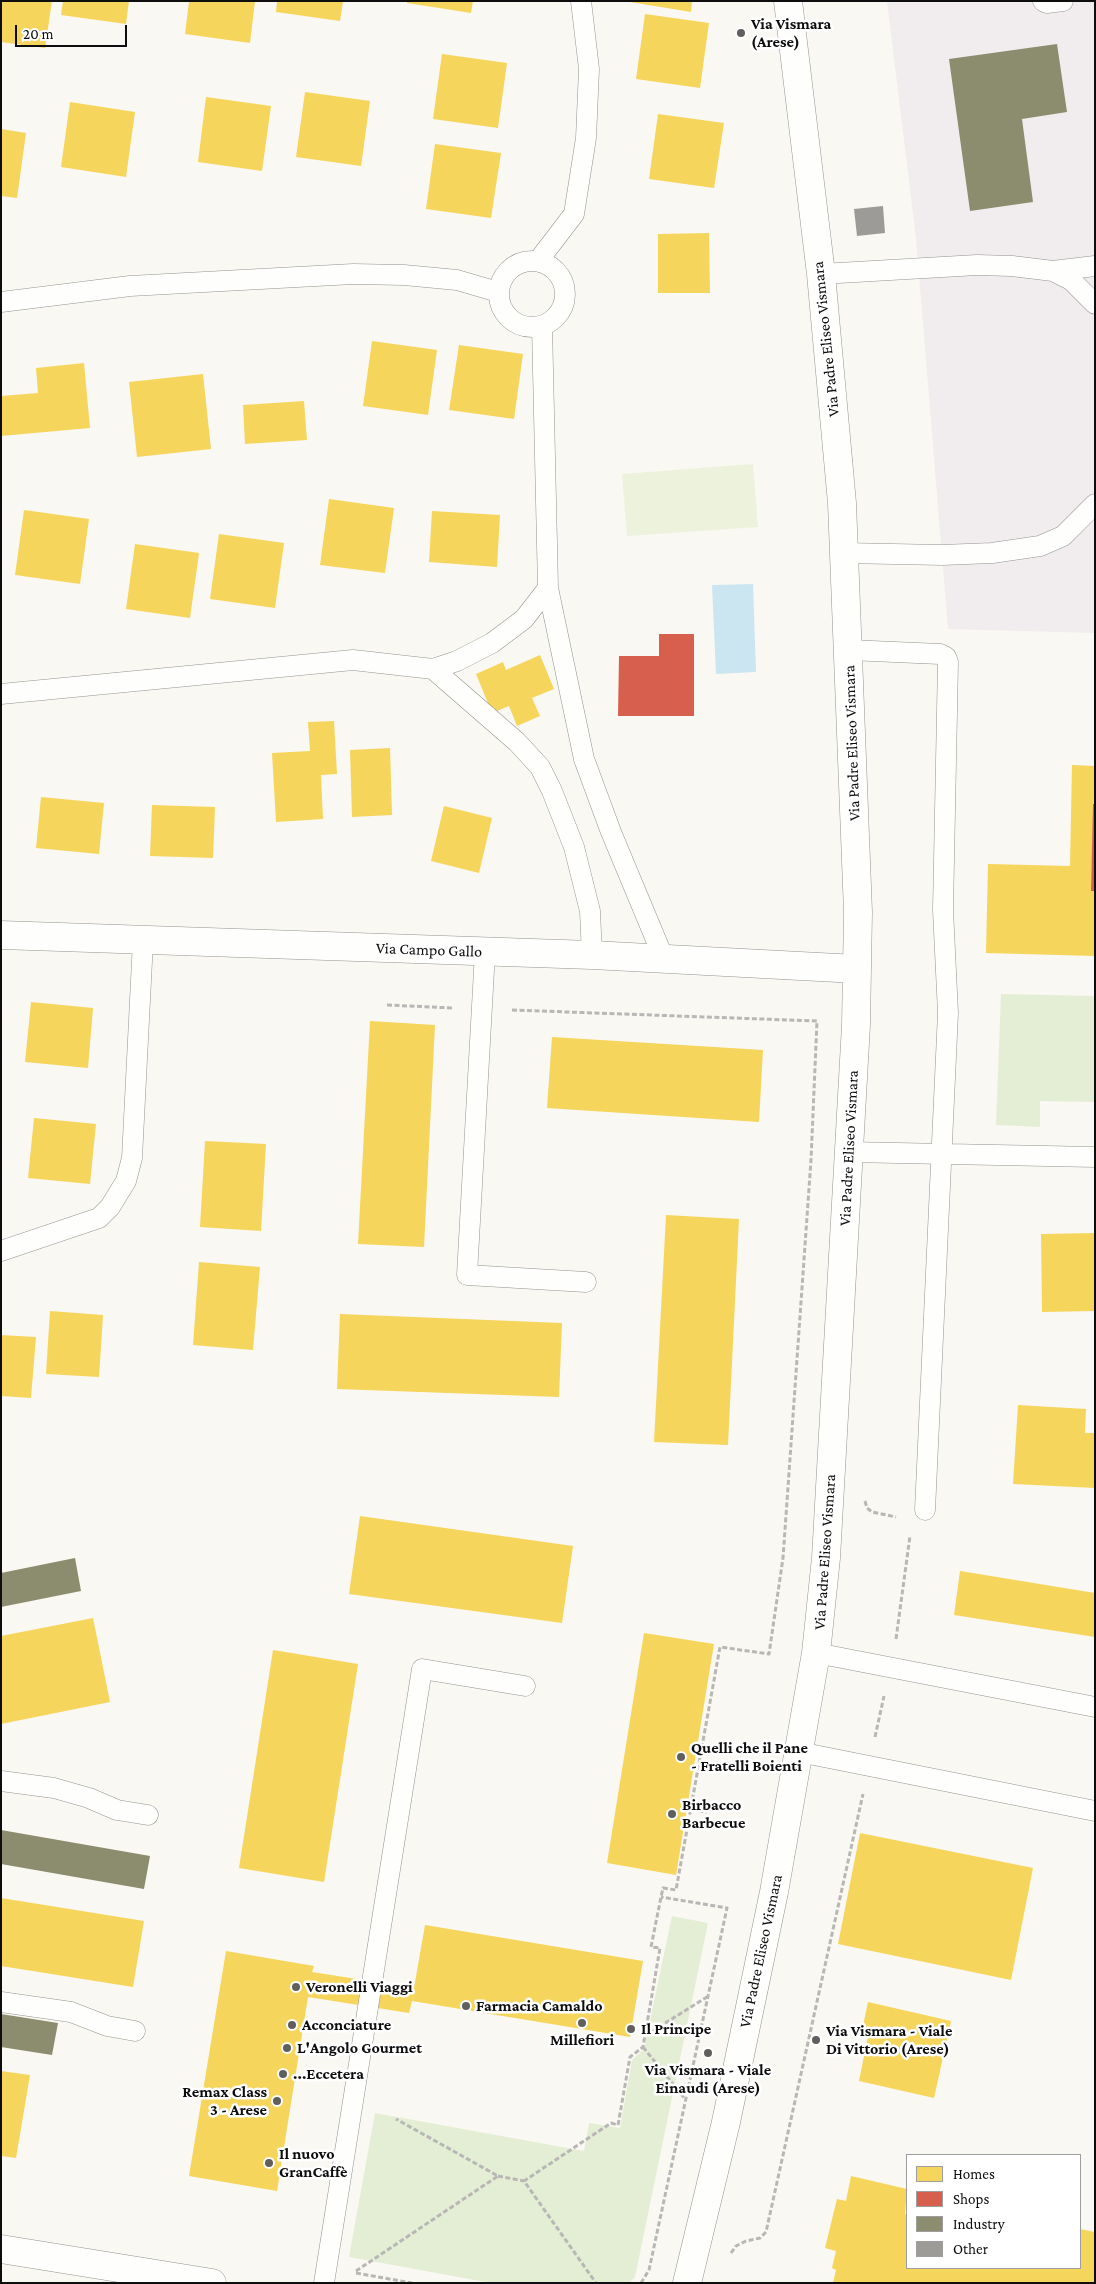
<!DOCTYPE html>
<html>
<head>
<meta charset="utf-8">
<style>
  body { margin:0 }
  #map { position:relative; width:1096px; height:2284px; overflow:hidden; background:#faf8f2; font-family:"Crimson Pro",serif }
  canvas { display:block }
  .frame { position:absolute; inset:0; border:2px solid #0d0d0d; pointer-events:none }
  .legend { position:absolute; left:906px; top:2154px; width:175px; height:115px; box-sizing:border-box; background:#fff; border:1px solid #9e9e9e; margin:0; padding:6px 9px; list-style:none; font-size:15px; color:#0d0d0d }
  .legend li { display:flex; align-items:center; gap:10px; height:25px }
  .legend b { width:25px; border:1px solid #9e9e9e }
  .scale { position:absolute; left:15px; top:25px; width:112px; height:22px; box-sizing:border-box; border:2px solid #0d0d0d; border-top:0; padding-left:6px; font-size:15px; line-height:18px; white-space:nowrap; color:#0d0d0d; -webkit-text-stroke:4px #fff; paint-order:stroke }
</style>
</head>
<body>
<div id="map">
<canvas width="1096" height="2284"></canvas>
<div class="frame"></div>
<ul class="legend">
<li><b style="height:14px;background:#f6d55c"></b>Homes</li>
<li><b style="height:14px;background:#d6604d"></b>Shops</li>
<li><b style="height:14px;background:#8c8c6e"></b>Industry</li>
<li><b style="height:14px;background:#9d9b97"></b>Other</li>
</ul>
<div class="scale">20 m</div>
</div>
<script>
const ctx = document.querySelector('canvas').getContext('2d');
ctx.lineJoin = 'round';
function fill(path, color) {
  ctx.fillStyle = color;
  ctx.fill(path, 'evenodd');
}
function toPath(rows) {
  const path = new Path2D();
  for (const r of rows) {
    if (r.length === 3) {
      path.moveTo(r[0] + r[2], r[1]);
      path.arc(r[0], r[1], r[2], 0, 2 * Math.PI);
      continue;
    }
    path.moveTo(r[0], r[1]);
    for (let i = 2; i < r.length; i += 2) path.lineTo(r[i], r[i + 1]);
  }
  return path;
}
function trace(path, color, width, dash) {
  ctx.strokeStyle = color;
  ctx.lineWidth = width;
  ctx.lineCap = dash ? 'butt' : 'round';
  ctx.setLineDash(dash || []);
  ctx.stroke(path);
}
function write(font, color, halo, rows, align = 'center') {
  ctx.font = font + ' "Crimson Pro",serif';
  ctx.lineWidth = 5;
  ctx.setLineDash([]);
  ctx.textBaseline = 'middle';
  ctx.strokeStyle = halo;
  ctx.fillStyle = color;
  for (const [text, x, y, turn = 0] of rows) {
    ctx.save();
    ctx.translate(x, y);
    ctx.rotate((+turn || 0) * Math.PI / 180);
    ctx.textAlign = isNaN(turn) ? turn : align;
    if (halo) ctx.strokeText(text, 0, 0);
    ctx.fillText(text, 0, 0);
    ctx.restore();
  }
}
fill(toPath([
  [887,1,1095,1,1095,633,948,629,916,238]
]), '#f1ecee');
fill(toPath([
  [1001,994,1095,996,1095,1102,1040,1101,1040,1127,996,1125],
  [672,1916,708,1923,635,2277,629,2283,491,2283,349,2257,375,2113,584,2151,589,2123,620,2128,632,2060,644,2049]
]), '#e4eed4');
fill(toPath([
  [753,464,758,527,627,536,622,474]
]), '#edf2dd');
fill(toPath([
  [753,584,756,672,716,674,712,585]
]), '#cbe6f1');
fill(toPath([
  [1,1,52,1,45,48,1,42],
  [63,1,129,1,126,24,61,15],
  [189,1,255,1,250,43,185,34],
  [277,1,343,1,340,21,276,12],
  [407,1,473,1,471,13,407,3],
  [624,1,692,1,691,12],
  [645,14,709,23,700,88,636,79],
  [442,54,507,63,498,128,433,119],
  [305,92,370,101,361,166,296,157],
  [206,97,271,106,262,171,198,162],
  [70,102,135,112,126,177,61,167],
  [658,114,724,123,714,188,649,179],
  [1,129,26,133,17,198,1,196],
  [435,144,501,153,491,218,426,209],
  [709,233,710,293,658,293,658,234],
  [372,341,437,350,428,415,363,406],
  [459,345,523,354,514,419,449,410],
  [84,363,90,428,1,436,1,396,38,393,36,368],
  [203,374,211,449,137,457,129,382],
  [304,401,307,440,245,444,243,405],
  [329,499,394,508,385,573,320,565],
  [24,510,89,519,80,584,15,575],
  [432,511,500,515,497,567,429,562],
  [219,534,284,543,275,608,210,599],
  [135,544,199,553,190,618,126,609],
  [540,655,554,689,532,698,540,716,517,726,509,706,492,713,476,674,503,662,506,670],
  [334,721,337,774,321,775,323,819,276,822,272,753,310,751,308,722],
  [390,748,392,815,352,817,350,750],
  [1072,765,1095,766,1091,891,1095,891,1095,956,986,953,988,864,1070,866],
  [41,797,104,803,99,854,36,848],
  [152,805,215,807,213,858,150,856],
  [444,806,492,818,479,873,431,861],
  [31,1002,93,1008,88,1068,25,1062],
  [370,1021,435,1025,424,1247,358,1244],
  [552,1037,763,1050,759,1122,547,1108],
  [34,1118,96,1124,90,1184,28,1178],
  [205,1141,266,1144,261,1231,200,1227],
  [666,1215,739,1219,728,1445,654,1442],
  [1095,1233,1095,1311,1042,1312,1041,1234],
  [199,1262,260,1267,253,1350,193,1345],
  [50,1311,103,1315,99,1377,46,1374],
  [340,1314,562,1323,559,1397,337,1389],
  [1,1335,36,1337,31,1398,1,1396],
  [1018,1405,1086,1409,1085,1433,1095,1433,1095,1488,1013,1484],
  [360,1516,573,1546,562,1623,349,1594],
  [960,1571,1095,1593,1095,1637,954,1615],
  [93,1618,110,1702,1,1724,1,1636],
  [644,1633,714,1644,676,1875,607,1863],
  [273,1650,358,1664,324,1882,239,1868],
  [860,1833,1033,1868,1011,1980,838,1944],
  [1,1898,144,1921,133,1987,1,1966],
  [425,1925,643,1961,630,2037,412,2001,409,2013,308,1997,277,2191,189,2176,226,1951,314,1966,312,1972,414,1988],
  [868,2002,951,2021,934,2098,859,2081,868,2036,861,2035],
  [1,2071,30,2075,16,2158,1,2156],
  [851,2176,907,2189,905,2214,907,2215,907,2268,1080,2268,1080,2229,1095,2232,1095,2283,833,2283,836,2270,832,2268,836,2251,825,2248,837,2199,846,2201]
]), '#f6d55c');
fill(toPath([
  [659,634,694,634,694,716,618,716,619,656,659,656],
  [1093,804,1095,804,1095,891,1091,891]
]), '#d6604d');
fill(toPath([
  [1057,44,1067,112,1022,119,1033,202,970,211,949,59],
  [75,1558,81,1591,1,1607,1,1573],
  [1,1830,150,1856,144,1889,1,1864],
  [1,2014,58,2023,52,2055,1,2047]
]), '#8c8c6e');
fill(toPath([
  [883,206,885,233,857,236,854,209]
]), '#9d9b97');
const lane = toPath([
  [1043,1,1047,3,1063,1],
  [532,294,33],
  [538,261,574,214,586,138,589,69,581,1],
  [1053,271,1095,266],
  [821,274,977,265,1012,266,1053,271,1071,280,1095,304],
  [1,302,130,286,353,274,404,275,457,280,498,292],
  [844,553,942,555,992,553,1040,546,1063,536,1095,504],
  [548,588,584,759,611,832,664,959],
  [849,650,940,654,946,657,948,662,943,910,948,1013,925,1510],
  [433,669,517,742,540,767,552,791,574,847,590,911,592,955],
  [1,694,353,660,433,669,457,661,492,643,524,619,548,588,542,326],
  [485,952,467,1275,586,1282],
  [848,1152,1095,1157],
  [1,1251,99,1218,110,1207,126,1181,132,1158,143,941],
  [816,1653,1095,1707],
  [799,1752,1095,1811],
  [1,1781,54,1788,89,1798,117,1810,148,1815],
  [1,2002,71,2012,107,2026,135,2031],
  [324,2283,422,1669,525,1686]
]);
const street = toPath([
  [1,935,592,955,857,969],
  [1,2249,212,2283],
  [687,2283,726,2122,774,1892,816,1653,826,1558,856,1025,858,912,842,503,821,274,788,1]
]);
trace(lane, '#949390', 21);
trace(street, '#949390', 29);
trace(toPath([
  [387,1005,453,1008],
  [512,1010,817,1021,811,1160,783,1558,769,1654,720,1647,676,1890,663,1888,661,1897,651,1947,660,1948,643,2047,630,2057,618,2125,611,2123,524,2181,596,2283],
  [865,1501,867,1508,872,1512,896,1517],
  [896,1639,910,1536],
  [875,1737,884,1696],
  [691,1810,707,1812],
  [646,2035,707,1997],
  [643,2047,685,2099],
  [498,2176,524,2181],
  [731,2253,736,2246,746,2241,760,2238,766,2232,863,1794],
  [356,2271,498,2176,396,2119],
  [356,2273,412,2283],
  [641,2283,649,2270,727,1908,661,1897]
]), '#b8b7b6', 3, [5, 2.5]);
trace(lane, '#fefefd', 20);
trace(street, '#fefefd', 28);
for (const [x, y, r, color] of [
  [741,33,5,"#605f5d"],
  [681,1757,5,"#605f5d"],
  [672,1814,5,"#605f5d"],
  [296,1987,5,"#605f5d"],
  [466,2006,5,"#605f5d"],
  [582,2023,5,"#605f5d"],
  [292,2025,5,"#605f5d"],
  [631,2029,5,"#605f5d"],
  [816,2040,5,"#605f5d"],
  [287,2048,5,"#605f5d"],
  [708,2053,5,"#605f5d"],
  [283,2074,5,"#605f5d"],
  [277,2101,5,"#605f5d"],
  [269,2163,5,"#605f5d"]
]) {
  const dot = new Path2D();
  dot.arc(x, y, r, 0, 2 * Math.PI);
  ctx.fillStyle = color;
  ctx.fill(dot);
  trace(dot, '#fff', 2);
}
write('bold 16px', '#0d0d0d', '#fff', [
  ["Via Vismara",751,24],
  ["(Arese)",751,42],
  ["Quelli che il Pane",691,1748],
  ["- Fratelli Boienti",691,1766],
  ["Birbacco",682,1805],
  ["Barbecue",682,1823],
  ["Veronelli Viaggi",306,1987],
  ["Farmacia Camaldo",476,2006],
  ["Acconciature",302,2025],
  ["Il Principe",641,2029],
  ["Via Vismara - Viale",826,2031],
  ["Di Vittorio (Arese)",826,2049],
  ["Millefiori",582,2040,"center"],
  ["L'Angolo Gourmet",297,2048],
  ["Via Vismara - Viale",708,2070,"center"],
  ["Einaudi (Arese)",708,2088,"center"],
  ["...Eccetera",293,2074],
  ["Remax Class",267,2092,"right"],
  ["3 - Arese",267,2110,"right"],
  ["Il nuovo",279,2154],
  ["GranCaffè",279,2172]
], 'left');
write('16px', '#0d0d0d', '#fff', [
  ["Via Padre Eliseo Vismara",826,339,-96],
  ["Via Padre Eliseo Vismara",852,743,-92],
  ["Via Campo Gallo",429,950,2],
  ["Via Padre Eliseo Vismara",849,1148,-87],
  ["Via Padre Eliseo Vismara",825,1552,-86],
  ["Via Padre Eliseo Vismara",761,1951,-78]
]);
</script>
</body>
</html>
